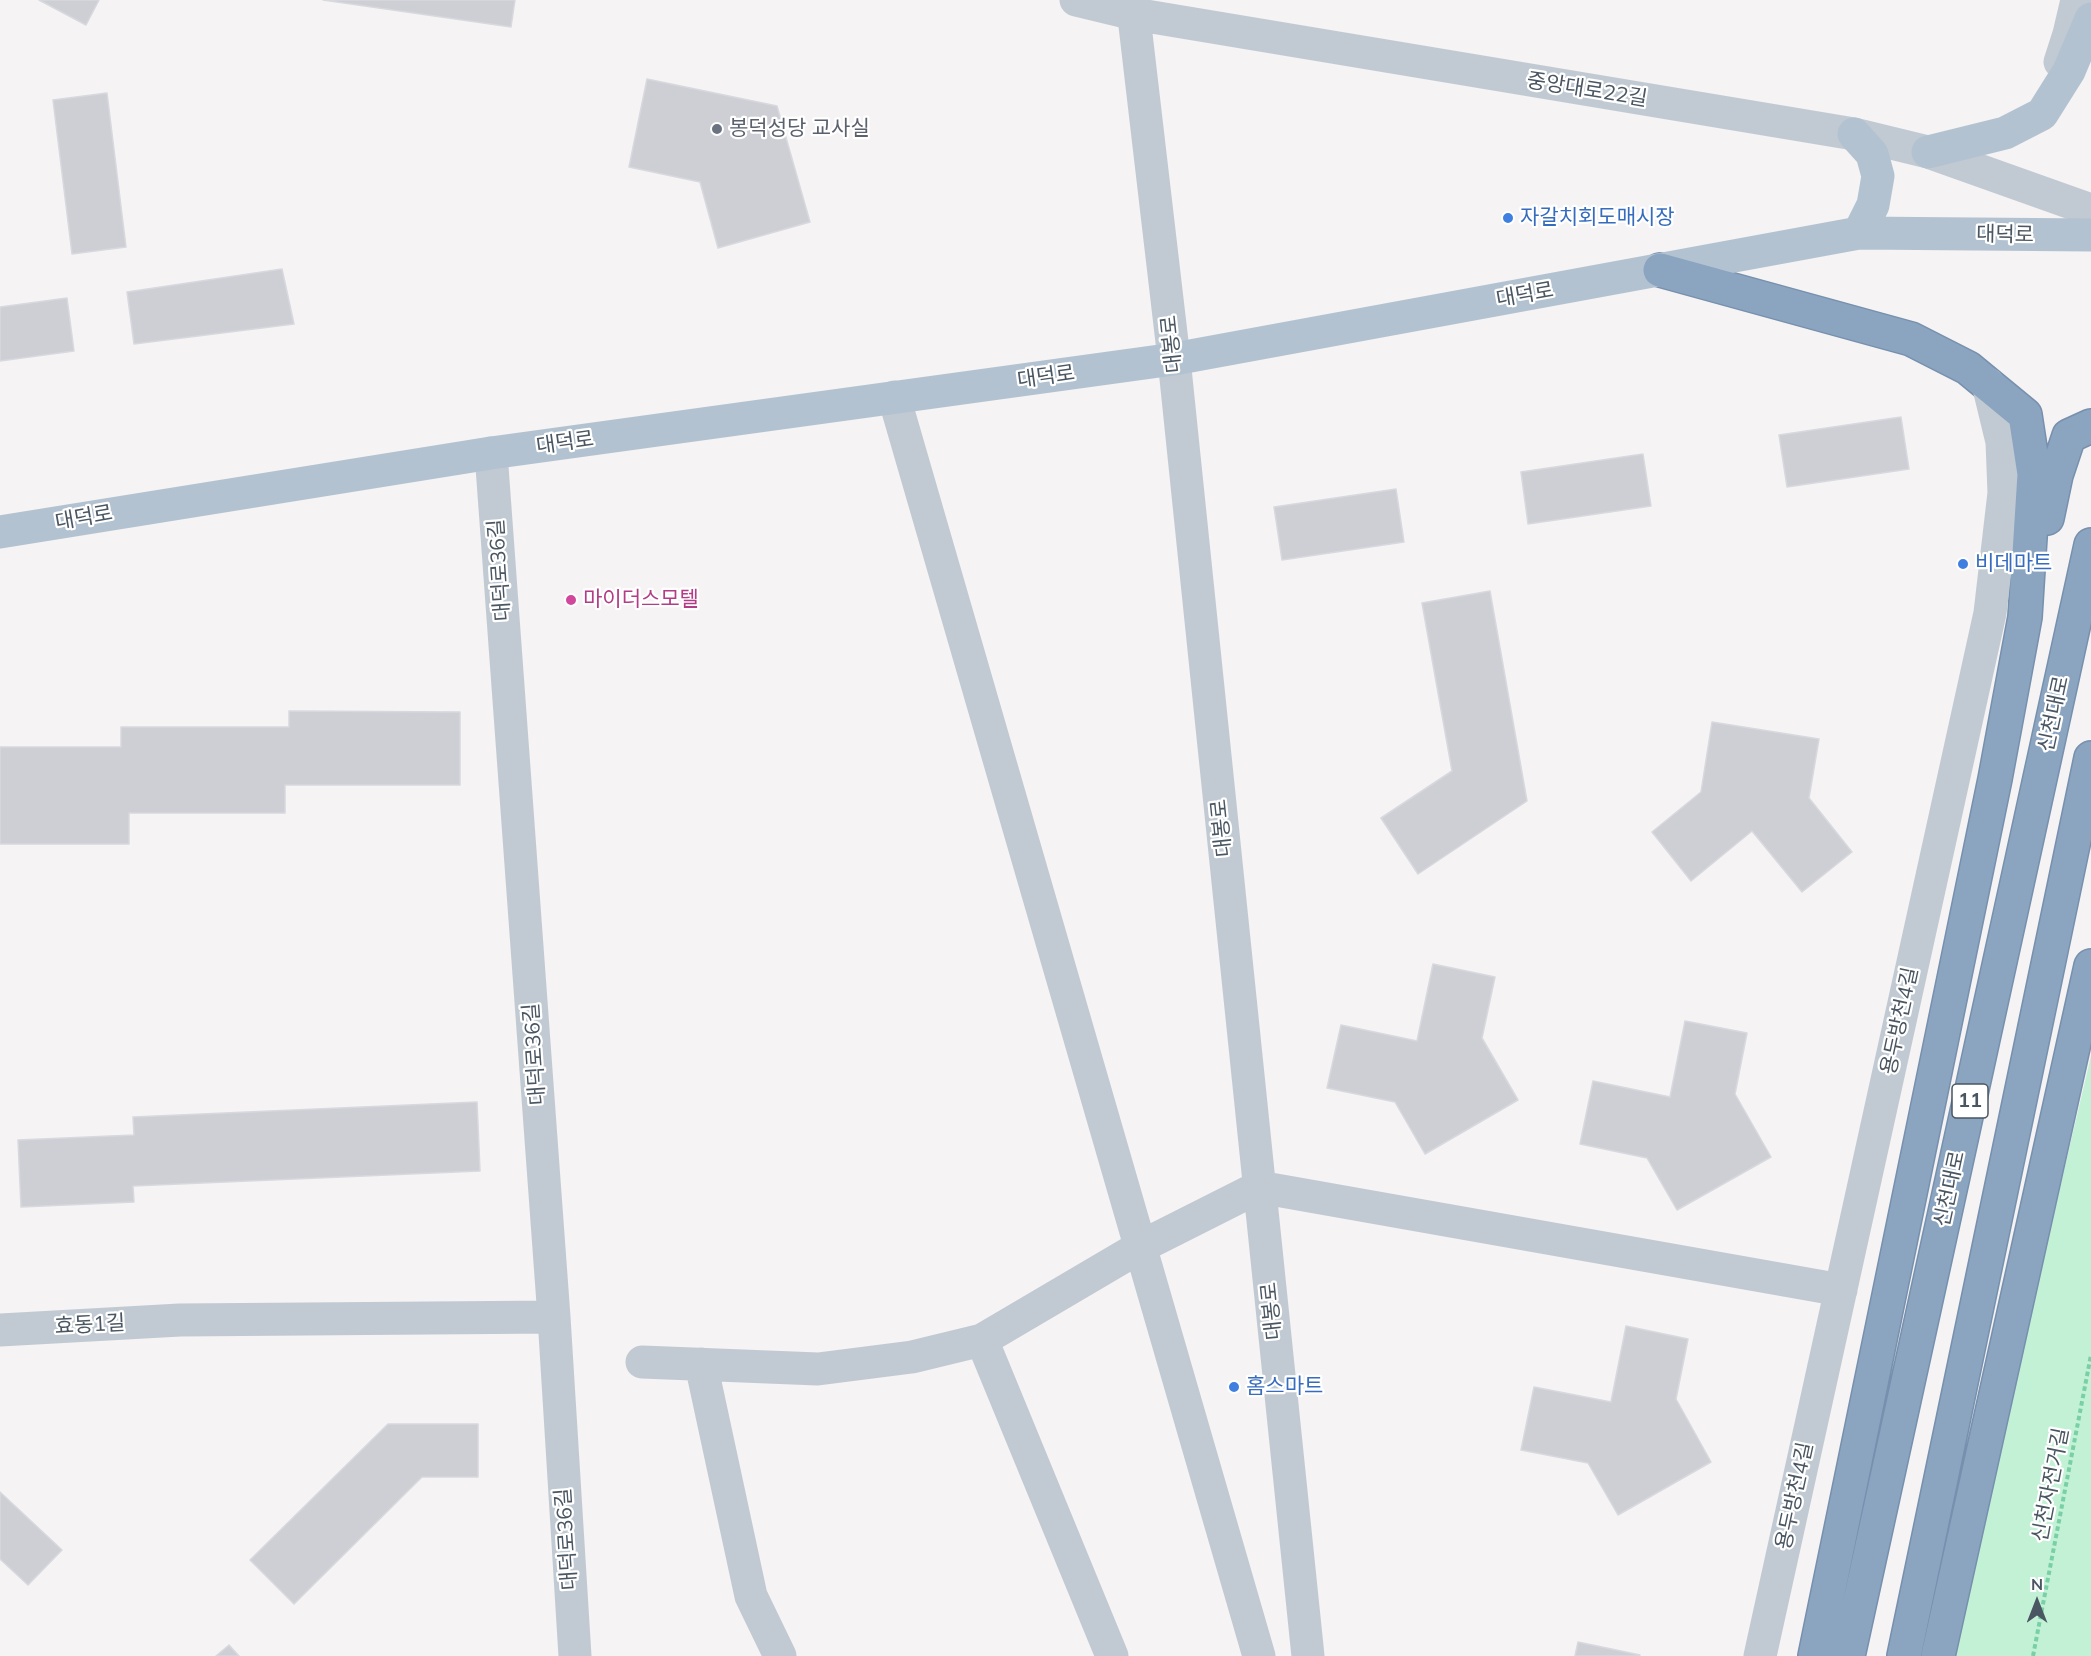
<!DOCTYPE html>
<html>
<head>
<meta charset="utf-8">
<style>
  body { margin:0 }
  #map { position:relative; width:2091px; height:1656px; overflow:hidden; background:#f5f3f3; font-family:Mulish,sans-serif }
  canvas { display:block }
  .north { position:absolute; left:2007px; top:1572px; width:60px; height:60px; -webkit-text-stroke:4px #fff; paint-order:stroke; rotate:0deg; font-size:16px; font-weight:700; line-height:24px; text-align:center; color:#4a5661 }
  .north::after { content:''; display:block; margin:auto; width:21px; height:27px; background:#4a5661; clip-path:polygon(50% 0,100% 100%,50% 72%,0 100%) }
</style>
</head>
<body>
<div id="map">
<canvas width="2091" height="1656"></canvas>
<div class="north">N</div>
</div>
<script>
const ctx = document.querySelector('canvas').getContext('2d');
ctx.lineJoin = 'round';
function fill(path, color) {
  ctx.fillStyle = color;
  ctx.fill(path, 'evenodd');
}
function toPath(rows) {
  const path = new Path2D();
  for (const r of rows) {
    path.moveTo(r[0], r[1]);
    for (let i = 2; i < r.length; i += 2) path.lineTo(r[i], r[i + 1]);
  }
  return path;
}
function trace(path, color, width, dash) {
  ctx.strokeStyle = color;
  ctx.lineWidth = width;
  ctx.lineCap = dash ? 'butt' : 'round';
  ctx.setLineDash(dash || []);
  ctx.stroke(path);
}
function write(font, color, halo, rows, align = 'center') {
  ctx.font = font + ' Mulish,"Noto Sans KR",sans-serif';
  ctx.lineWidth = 4.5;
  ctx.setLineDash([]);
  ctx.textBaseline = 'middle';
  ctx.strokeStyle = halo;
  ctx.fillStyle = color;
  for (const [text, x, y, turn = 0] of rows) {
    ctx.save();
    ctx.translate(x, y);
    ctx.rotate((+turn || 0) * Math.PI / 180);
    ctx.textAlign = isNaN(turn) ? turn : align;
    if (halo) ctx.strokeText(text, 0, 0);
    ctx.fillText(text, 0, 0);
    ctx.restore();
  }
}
fill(toPath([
  [2091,1056,2091,1656,1954,1656,2017,1370]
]), '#c3f1d5');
const building = toPath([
  [39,0,99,0,86,25,39,0],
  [323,0,515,0,511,27,323,0],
  [647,79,777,106,810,222,718,248,700,182,629,167,647,79],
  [107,93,126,247,72,254,53,100,107,93],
  [282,269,294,324,134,344,127,292,282,269],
  [67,298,74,351,0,361,0,307,67,298],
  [1901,417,1909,469,1787,487,1779,435,1901,417],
  [1643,454,1651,506,1528,524,1521,472,1643,454],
  [1396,489,1404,542,1282,560,1274,507,1396,489],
  [1490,591,1527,801,1418,874,1381,818,1452,771,1422,603,1490,591],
  [289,711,460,712,460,785,285,785,285,813,129,813,129,844,0,844,0,747,121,747,121,727,289,727,289,711],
  [1712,722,1819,739,1809,798,1852,852,1802,892,1752,831,1691,881,1652,832,1701,792,1712,722],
  [1433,964,1495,977,1482,1038,1518,1100,1425,1154,1395,1102,1327,1088,1341,1025,1417,1041,1433,964],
  [1685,1021,1747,1033,1735,1094,1771,1157,1677,1210,1647,1158,1580,1144,1593,1081,1670,1097,1685,1021],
  [477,1102,480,1171,133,1186,134,1202,21,1207,18,1140,134,1135,133,1117,477,1102],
  [1626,1326,1688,1339,1676,1399,1711,1462,1618,1515,1588,1463,1521,1450,1534,1387,1611,1402,1626,1326],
  [388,1424,478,1424,478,1477,422,1477,294,1604,250,1560,388,1424],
  [0,1492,62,1550,28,1585,0,1559,0,1492],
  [1578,1642,1640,1655,1639,1656,1575,1656,1578,1642],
  [229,1645,239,1656,216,1656,229,1645]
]);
fill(building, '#cdcfd5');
trace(building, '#d7d9de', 1.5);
const highway = toPath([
  [1660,270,1911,339,1968,368,2025,415,2034,474,2025,617,1995,779,1815,1656],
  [2047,518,2056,475,2069,436,2091,426],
  [1848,1656,2091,545],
  [1904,1656,2091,758],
  [1938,1656,2091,966]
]);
trace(highway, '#7690ad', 36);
trace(toPath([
  [2033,1656,2091,1355]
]), '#7ad0a6', 4, [4.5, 3]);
trace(toPath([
  [1076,0,1134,14,1854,134,1928,152,2091,210],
  [1132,0,1174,359,1308,1656],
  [2060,62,2069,34,2077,0],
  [894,397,1259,1656],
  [491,453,554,1317,575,1656],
  [0,1330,180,1320,554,1317],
  [982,1340,1112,1656],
  [642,1362,818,1369,912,1357,982,1340,1140,1247,1259,1187,1841,1290],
  [701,1364,751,1596,780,1656],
  [1760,1656,1990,613,2004,493,2002,442,1988,384]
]), '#c1cad2', 33);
trace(toPath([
  [1854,134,1872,154,1878,176,1873,205,1859,233],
  [1928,152,2005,133,2042,114,2069,71,2091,19],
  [0,532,491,453,1174,359,1859,233,2091,235]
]), '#b3c2d1', 33);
trace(highway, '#8ba5c1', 33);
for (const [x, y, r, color] of [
  [717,129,6,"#6b7280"],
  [1508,218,6,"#3f7fe0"],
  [1963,564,6,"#3f7fe0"],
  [571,600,6,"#d1479c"],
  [1234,1387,6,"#3f7fe0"]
]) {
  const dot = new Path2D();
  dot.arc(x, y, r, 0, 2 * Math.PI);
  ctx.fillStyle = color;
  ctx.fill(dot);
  trace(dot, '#fff', 2);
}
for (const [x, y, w] of [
  [1970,1101,36]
]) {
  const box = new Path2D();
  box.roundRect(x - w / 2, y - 17, w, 34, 4.5);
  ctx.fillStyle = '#fff';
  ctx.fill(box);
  trace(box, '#4a5661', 1.5);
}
write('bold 20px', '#4a5661', null, [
  ["11",1970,1101]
]);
write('21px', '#4a5661', '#fff', [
  ["중앙대로22길",1587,90,9],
  ["대덕로",2005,235,1],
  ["대덕로",1525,295,-10],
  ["대봉로",1172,344,-96],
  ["대덕로",1046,377,-8],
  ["대덕로",565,443,-8],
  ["대덕로",84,518,-10],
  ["대덕로36길",500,570,-94],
  ["신천대로",2054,714,-78],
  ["대봉로",1222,828,-96],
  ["용두방천4길",1900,1021,-78],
  ["대덕로36길",535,1054,-94],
  ["신천대로",1950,1189,-78],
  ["대봉로",1272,1311,-96],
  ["효동1길",90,1325,-3],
  ["신천자전거길",2051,1485,-79],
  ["용두방천4길",1795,1496,-78],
  ["대덕로36길",567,1539,-94]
]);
write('21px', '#5b616d', '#fff', [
  ["봉덕성당 교사실",729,129]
], 'left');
write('21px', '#366cbe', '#fff', [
  ["자갈치회도매시장",1520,218],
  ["비데마트",1975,564],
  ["홈스마트",1246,1387]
], 'left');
write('21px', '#b23c85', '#fff', [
  ["마이더스모텔",583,600]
], 'left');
</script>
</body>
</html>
